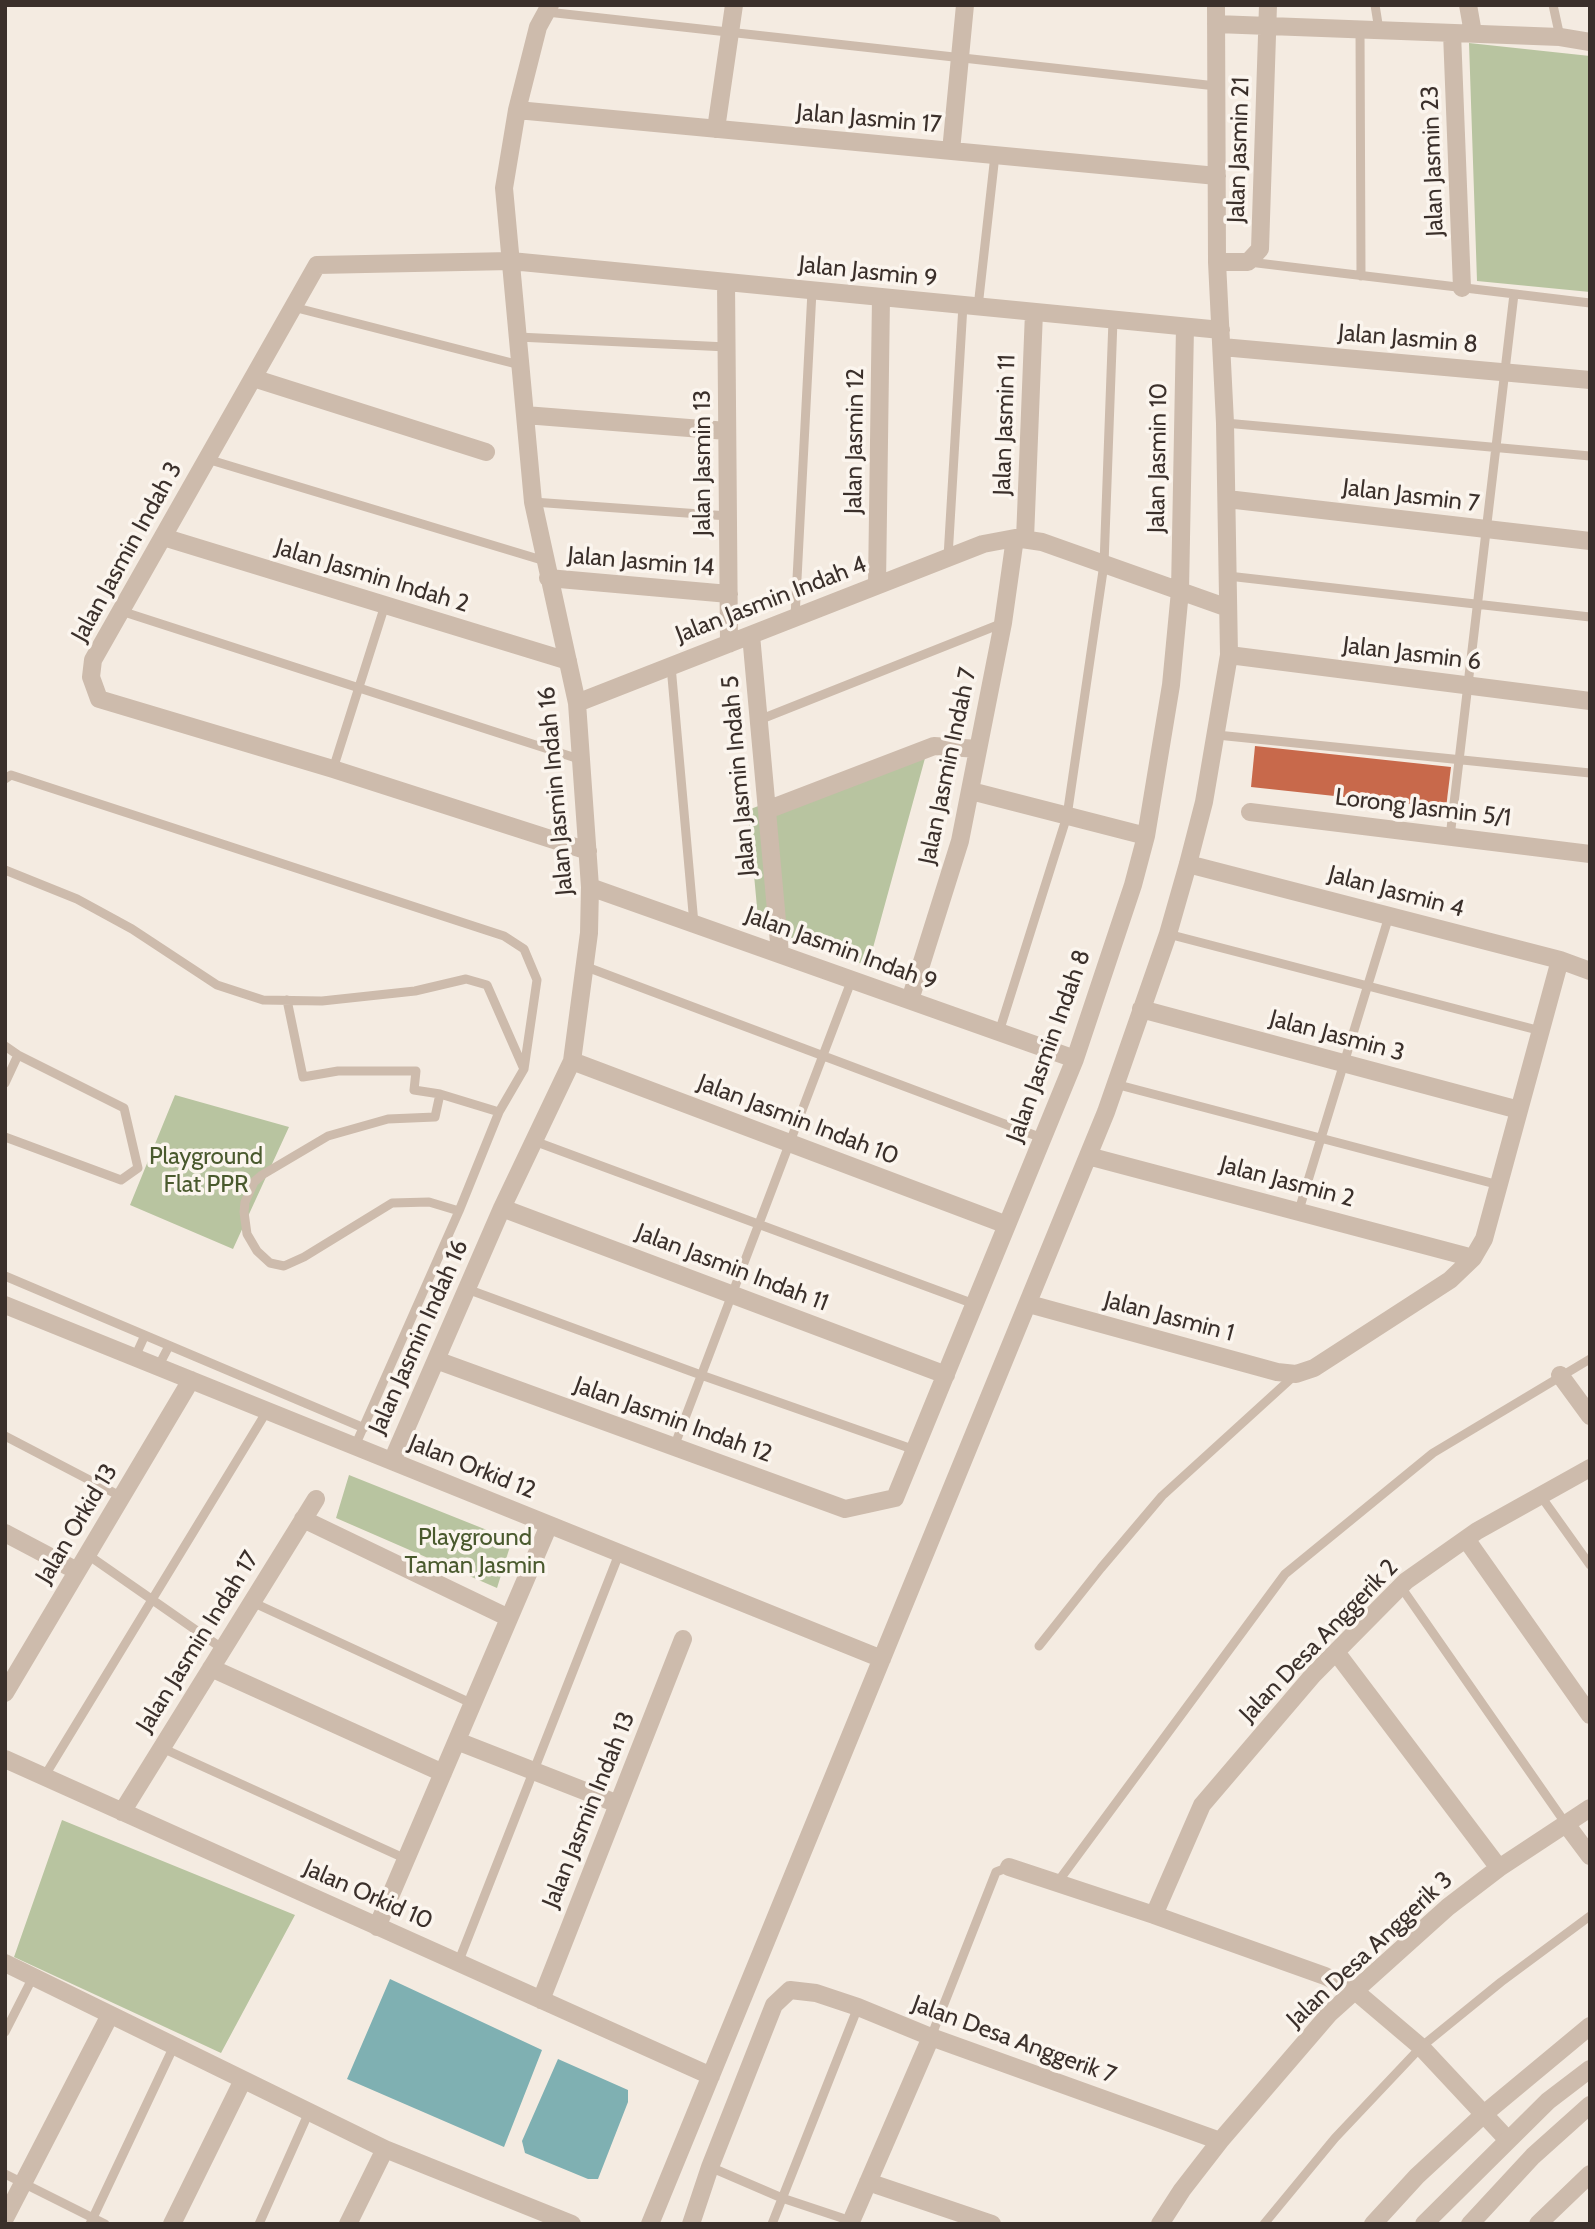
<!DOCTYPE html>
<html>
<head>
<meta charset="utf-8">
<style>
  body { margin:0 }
  #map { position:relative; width:1595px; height:2229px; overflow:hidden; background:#f4ebe1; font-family:Cabin,sans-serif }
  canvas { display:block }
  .frame { position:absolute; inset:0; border:7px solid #3b302b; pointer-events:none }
</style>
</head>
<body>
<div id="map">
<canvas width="1595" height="2229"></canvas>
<div class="frame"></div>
</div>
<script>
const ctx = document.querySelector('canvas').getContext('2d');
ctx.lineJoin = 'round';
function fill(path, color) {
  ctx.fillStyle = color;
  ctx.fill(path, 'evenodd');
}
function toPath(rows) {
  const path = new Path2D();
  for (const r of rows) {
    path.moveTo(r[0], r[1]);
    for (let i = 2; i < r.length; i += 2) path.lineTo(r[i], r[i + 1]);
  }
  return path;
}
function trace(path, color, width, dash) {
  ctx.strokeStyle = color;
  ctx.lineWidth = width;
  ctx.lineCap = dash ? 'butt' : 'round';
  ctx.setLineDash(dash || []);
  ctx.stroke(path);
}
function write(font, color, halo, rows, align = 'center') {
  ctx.font = font + ' Cabin,sans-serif';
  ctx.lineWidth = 7;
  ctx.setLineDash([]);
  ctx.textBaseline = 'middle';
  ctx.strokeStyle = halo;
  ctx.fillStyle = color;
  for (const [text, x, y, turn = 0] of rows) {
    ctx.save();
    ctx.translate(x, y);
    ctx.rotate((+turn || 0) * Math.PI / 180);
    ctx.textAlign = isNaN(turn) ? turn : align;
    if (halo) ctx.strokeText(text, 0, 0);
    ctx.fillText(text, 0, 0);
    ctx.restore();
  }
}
fill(toPath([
  [1469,43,1590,56,1590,292,1477,281],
  [930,740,868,966,759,929,748,810],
  [175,1095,289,1127,233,1249,130,1205],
  [349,1475,512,1540,497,1588,336,1518],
  [62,1820,295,1915,221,2053,14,1957]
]), '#b8c4a0');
fill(toPath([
  [390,1979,542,2050,504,2147,347,2079],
  [558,2059,628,2090,628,2102,598,2179,588,2179,525,2153,522,2141]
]), '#7fb0b2');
fill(toPath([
  [1255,746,1451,767,1446,808,1251,787]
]), '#c8694b');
trace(toPath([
  [1375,5,1379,30],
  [1553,5,1560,37],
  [547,12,1216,86],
  [1360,29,1361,276],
  [1249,262,1590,303],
  [293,307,520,365],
  [978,307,995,155],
  [518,337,727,347],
  [1225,423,1590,456],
  [207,459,545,561],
  [533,502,728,516],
  [948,557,963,305],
  [1228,576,1590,617],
  [121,611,582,760],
  [795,617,812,291],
  [671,666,694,924],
  [759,720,1003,623],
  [1217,735,1590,773],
  [333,769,385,605],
  [5,779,11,775,504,936,524,949,537,980,524,1069,499,1112,459,1211,355,1446],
  [1450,837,1514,294],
  [5,870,77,899,132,929,217,985,263,1000,322,1001,415,991,466,979,487,985,523,1067],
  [1168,934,1541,1031],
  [584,966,1042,1138],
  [287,1000,303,1077,338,1071,416,1071,414,1090,440,1094,499,1112],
  [999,1032,1067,816,1104,564,1113,320],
  [5,1046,18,1055],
  [5,1083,18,1055,124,1108,138,1168,121,1180,5,1137],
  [1115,1084,1499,1185],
  [440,1094,435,1117,388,1119,328,1136,262,1175,254,1182,245,1202,244,1212,247,1234,257,1251,270,1263,284,1266,304,1257,392,1203,429,1202,459,1211],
  [534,1141,974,1304],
  [1299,1210,1389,916],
  [5,1276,364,1428],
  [467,1289,701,1375,915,1450],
  [135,1357,145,1335],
  [158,1367,169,1346],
  [5,1436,122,1497],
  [674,1447,852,979],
  [1540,1495,1590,1565],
  [88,1555,223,1649],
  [1401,1587,1566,1824],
  [252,1602,473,1704],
  [1039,1646,1101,1568,1162,1496,1295,1375],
  [162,1748,406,1859],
  [44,1777,267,1411],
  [1057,1883,1285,1574,1433,1453,1590,1359],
  [458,1963,619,1554],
  [5,2032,33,1977],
  [931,2037,996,1872,1009,1867],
  [710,2167,782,2198,851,2221],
  [5,2174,105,2224],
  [90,2224,174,2046],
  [259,2224,309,2112],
  [772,2224,858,2007],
  [1264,2224,1335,2138,1421,2047,1501,1982,1590,1916]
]), '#cdbbac', 9);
trace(toPath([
  [1468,5,1473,33],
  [1216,24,1560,37,1590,42],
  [1452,33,1462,288],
  [517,110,1217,176],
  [716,129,734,5],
  [951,151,965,5],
  [1217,262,1248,262,1260,249,1268,5],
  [726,282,729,644],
  [1222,347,1590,380],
  [253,378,486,452],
  [525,415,727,431],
  [1227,499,1590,541],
  [163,537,568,661],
  [1025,539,1034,312],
  [548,578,729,594],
  [877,585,881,297],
  [751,635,780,954],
  [1229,655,1590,701],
  [577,703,983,544,1015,538,1042,542,1228,608],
  [971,791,1146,836],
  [767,810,934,746,978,749],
  [1250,812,1590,854],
  [588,851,333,769,99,699,91,677,93,660,317,265,511,261,1221,330],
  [1188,864,1560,960,1590,971],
  [590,887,1075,1059],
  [910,1000,960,841,1003,623,1015,538],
  [1141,1009,1519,1110],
  [572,1061,1007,1225],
  [1088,1156,1473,1258],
  [502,1208,946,1375],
  [1029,1304,1277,1372,1296,1374,1314,1368,1450,1280,1473,1258,1484,1239,1560,960],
  [5,1305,882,1659],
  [436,1360,845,1509,895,1498,1075,1059,1133,885,1146,836,1171,685,1180,591,1185,327],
  [1560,1375,1590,1416],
  [392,1461,502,1208,572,1061,589,933,590,887,577,703,533,502,504,188,517,110,538,27,550,5],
  [303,1519,509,1618],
  [5,1533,77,1571],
  [1466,1539,1590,1715],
  [1336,1652,1499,1868],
  [211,1668,443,1773],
  [5,1693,191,1380],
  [457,1741,618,1804],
  [5,1759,711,2076],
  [122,1812,316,1499],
  [1566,1824,1590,1856],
  [1009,1867,1154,1915,1325,1976,1355,1991,1421,2047,1507,2139],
  [1154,1915,1202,1805,1313,1675,1406,1581,1477,1531,1590,1468],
  [377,1927,549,1525],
  [5,1963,385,2149,572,2224],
  [541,2000,683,1639],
  [868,2182,992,2224],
  [5,2218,110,2015],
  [172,2224,243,2080],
  [348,2224,385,2149],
  [650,2224,1106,1112,1168,934,1188,864,1204,802,1229,655,1225,423,1217,262,1216,5],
  [691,2224,710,2167,774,2005,790,1990,816,1993,858,2007,931,2037,1220,2141],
  [850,2224,931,2037],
  [1160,2224,1182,2190,1220,2141,1330,2013,1448,1907,1499,1868,1590,1808],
  [1373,2224,1417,2176,1484,2114,1590,2026],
  [1538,2224,1590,2174]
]), '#cdbbac', 18);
trace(toPath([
  [1424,2224,1548,2101,1590,2069],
  [1470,2224,1533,2156,1590,2105]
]), '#cdbbac', 18);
write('24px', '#3b302b', '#fbf5ee', [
  ["Jalan Jasmin 17",869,119,5],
  ["Jalan Jasmin 21",1239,150,-88],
  ["Jalan Jasmin 23",1433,161,-92],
  ["Jalan Jasmin 9",868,272,6],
  ["Jalan Jasmin 8",1408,339,5],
  ["Jalan Jasmin 11",1005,425,-88],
  ["Jalan Jasmin 12",855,441,-89],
  ["Jalan Jasmin 10",1158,458,-89],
  ["Jalan Jasmin 13",703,463,-90],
  ["Jalan Jasmin 7",1411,496,7],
  ["Jalan Jasmin Indah 3",127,552,-61],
  ["Jalan Jasmin 14",641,562,5],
  ["Jalan Jasmin Indah 2",372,576,17],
  ["Jalan Jasmin Indah 4",771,600,-21],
  ["Jalan Jasmin 6",1412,654,7],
  ["Jalan Jasmin Indah 7",948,766,-78],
  ["Jalan Jasmin Indah 5",739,776,-95],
  ["Jalan Jasmin Indah 16",556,791,-95],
  ["Lorong Jasmin 5/1",1423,808,7],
  ["Jalan Jasmin 4",1396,892,15],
  ["Jalan Jasmin Indah 9",841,949,20],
  ["Jalan Jasmin 3",1337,1036,15],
  ["Jalan Jasmin Indah 8",1049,1046,-70],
  ["Jalan Jasmin Indah 10",798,1120,21],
  ["Jalan Jasmin 2",1287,1182,15],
  ["Jalan Jasmin Indah 11",732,1268,21],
  ["Jalan Jasmin 1",1169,1317,15],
  ["Jalan Jasmin Indah 16",419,1337,-66],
  ["Jalan Jasmin Indah 12",673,1420,20],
  ["Jalan Orkid 12",472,1467,22],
  ["Jalan Orkid 13",77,1524,-59],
  ["Jalan Desa Anggerik 2",1319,1641,-46],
  ["Jalan Jasmin Indah 17",198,1642,-58],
  ["Jalan Jasmin Indah 13",589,1810,-68],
  ["Jalan Orkid 10",368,1895,24],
  ["Jalan Desa Anggerik 3",1370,1950,-43],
  ["Jalan Desa Anggerik 7",1014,2040,20]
]);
write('24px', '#4a5a2e', '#fbf5ee', [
  ["Playground",206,1157],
  ["Flat PPR",206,1185],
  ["Playground",475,1538],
  ["Taman Jasmin",475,1566]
]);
</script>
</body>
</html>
